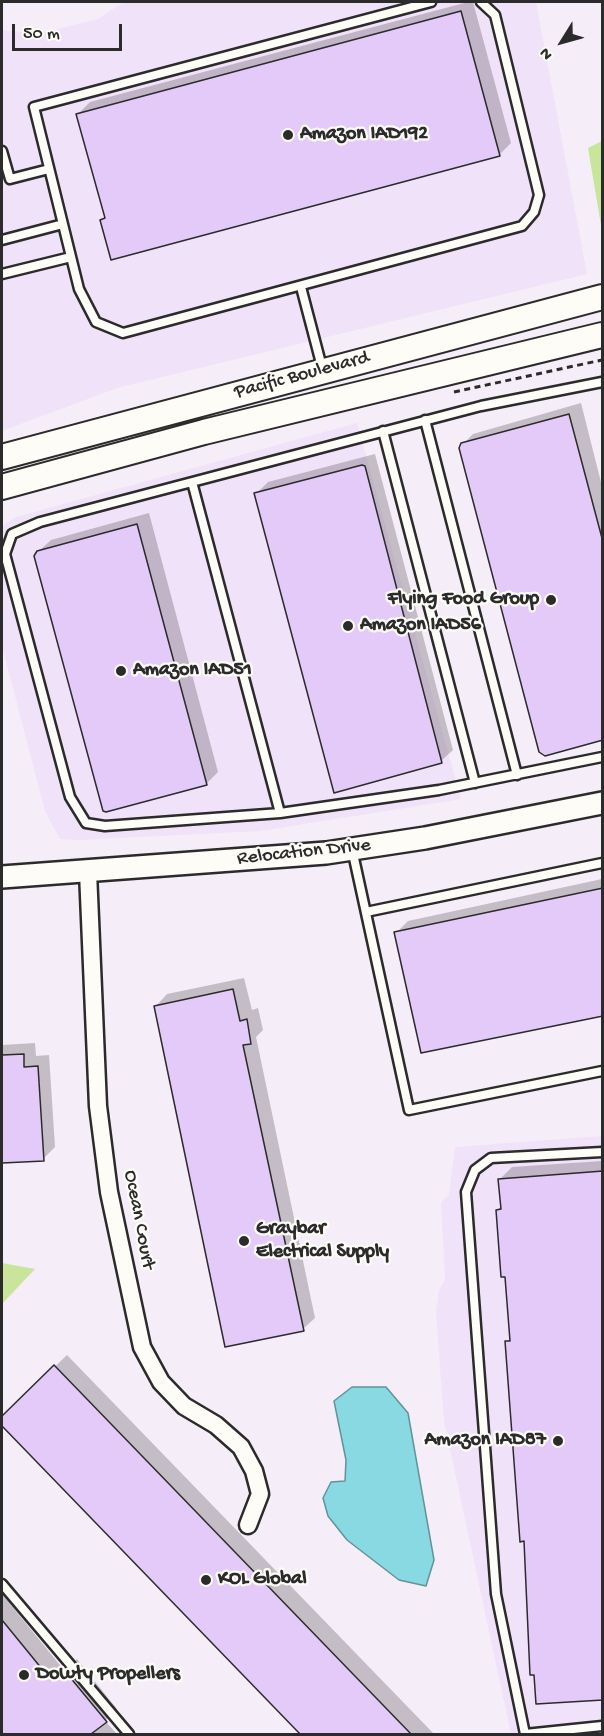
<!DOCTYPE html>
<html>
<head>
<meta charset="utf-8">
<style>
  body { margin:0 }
  #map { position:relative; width:604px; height:1736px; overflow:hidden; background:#f5edf8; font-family:"Gochi Hand",sans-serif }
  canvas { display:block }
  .frame { position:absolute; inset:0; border:3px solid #2b2b2b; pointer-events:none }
  .north { position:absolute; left:532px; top:12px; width:60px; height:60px; -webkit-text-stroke:4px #fdfcf7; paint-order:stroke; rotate:233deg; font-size:16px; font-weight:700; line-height:24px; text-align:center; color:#2b2b2b }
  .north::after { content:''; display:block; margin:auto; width:21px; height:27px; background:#2b2b2b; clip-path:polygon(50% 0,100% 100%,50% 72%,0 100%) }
  .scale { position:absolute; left:12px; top:24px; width:110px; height:27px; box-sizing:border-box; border:3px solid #2b2b2b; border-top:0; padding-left:8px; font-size:18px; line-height:21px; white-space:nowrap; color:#2b2b2b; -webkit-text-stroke:4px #fdfcf7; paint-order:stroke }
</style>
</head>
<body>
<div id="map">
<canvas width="604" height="1736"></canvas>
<div class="frame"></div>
<div class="north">N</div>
<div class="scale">50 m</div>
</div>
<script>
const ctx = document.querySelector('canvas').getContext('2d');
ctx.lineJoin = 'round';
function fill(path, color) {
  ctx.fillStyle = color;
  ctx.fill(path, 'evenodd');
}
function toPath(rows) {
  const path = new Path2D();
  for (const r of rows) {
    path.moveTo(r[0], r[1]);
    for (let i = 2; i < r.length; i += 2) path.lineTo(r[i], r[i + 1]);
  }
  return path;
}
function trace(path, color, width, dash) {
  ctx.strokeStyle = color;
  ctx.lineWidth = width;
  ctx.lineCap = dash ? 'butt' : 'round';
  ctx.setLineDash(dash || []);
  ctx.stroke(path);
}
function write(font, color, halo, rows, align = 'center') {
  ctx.font = font + ' "Gochi Hand",sans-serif';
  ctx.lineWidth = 4.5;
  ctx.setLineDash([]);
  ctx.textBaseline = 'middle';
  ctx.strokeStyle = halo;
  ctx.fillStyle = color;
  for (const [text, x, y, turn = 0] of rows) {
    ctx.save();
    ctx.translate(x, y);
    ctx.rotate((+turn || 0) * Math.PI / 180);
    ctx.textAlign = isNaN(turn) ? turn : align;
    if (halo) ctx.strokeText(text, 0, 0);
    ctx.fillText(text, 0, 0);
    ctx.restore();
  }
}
fill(toPath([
  [124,2,536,2,587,274,117,388,2,431,2,30,38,34,98,19],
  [357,423,461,799,260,831,80,840,60,839,45,811,2,646,2,526,16,517],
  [602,1136,602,1734,511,1734,444,1421,436,1312,439,1290,445,1280,441,1202,449,1195,455,1147]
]), '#f0e2f8');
fill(toPath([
  [602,141,602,231,588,148],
  [2,1263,35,1269,2,1304]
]), '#c9e59c');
const water = toPath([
  [352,1387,386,1387,408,1413,434,1560,426,1586,399,1580,347,1540,328,1516,323,1498,331,1482,345,1481,346,1460,334,1401,352,1387]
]);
fill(water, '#88d9e2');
trace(water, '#639399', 1.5);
fill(toPath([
  [468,2,473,2,511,143,499,155,102,220,106,216,78,114,90,102],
  [581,403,602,486,602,739,461,446,473,434],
  [375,454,453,750,441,761,256,494,268,482],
  [149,513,218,772,206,784,38,552,51,540],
  [602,879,602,1014,396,933,408,921],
  [244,978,252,1010,258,1008,263,1030,256,1037,315,1318,303,1329,156,1006,167,994],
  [35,1043,36,1056,49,1055,55,1147,43,1159,2,1162,2,1045],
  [602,1161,602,1698,525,1540,507,1342,511,1338,507,1275,497,1210,502,1206,500,1179,512,1167],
  [67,1355,434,1734,302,1734,2,1424,2,1418],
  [2,1594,64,1670,77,1659,117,1709,105,1721,117,1734,2,1734]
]), '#0003');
const building = toPath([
  [461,11,500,156,111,260,100,220,105,218,76,114,461,11],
  [569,414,603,542,603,740,545,756,539,752,459,448,461,443,569,414],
  [362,465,365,466,442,763,334,793,254,493,362,465],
  [137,524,207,785,106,812,103,811,34,556,37,551,137,524],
  [603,888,603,1016,421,1053,394,932,603,888],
  [233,989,240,1021,247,1019,251,1044,243,1045,304,1331,225,1347,154,1006,233,989],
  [24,1054,24,1067,38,1066,44,1161,2,1163,2,1055,24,1054],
  [603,1171,603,1700,536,1704,534,1675,530,1675,524,1541,520,1542,505,1341,510,1341,505,1277,501,1277,496,1210,501,1209,498,1179,603,1171],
  [54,1365,411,1734,300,1734,2,1426,2,1416,54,1365],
  [2,1620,51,1680,64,1670,107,1722,91,1734,2,1734,2,1620]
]);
fill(building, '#e3caf9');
trace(building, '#2b2b2b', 1.5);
const service = toPath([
  [431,2,34,107,79,289,96,322,123,333,522,226,534,212,539,195,495,15,481,2],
  [2,151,10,179,49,169],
  [2,240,63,224],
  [2,274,71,257],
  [301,287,323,371],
  [602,382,481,406,40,522,12,534,5,554,70,797,86,823,105,826,280,813,439,790,602,757],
  [425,420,517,775],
  [383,431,475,783],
  [192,482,280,813],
  [352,849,409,1110,602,1071],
  [366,912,602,863],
  [2,1584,129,1734],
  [525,1734,496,1594,466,1192,475,1170,491,1158,602,1152],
  [525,1734,602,1726]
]);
const minor = toPath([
  [88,872,98,1106,109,1192,142,1347,161,1382,184,1406,216,1425,241,1447,254,1471,260,1494,248,1525]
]);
const tertiary = toPath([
  [2,877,326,853,425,838,602,803]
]);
const secondary = toPath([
  [2,457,602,297],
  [2,487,204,432,602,335]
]);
trace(service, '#2b2b2b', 13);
trace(minor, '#2b2b2b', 21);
trace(tertiary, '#2b2b2b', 26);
trace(secondary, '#2b2b2b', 28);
trace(toPath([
  [454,392,602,360]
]), '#2b2b2b', 3, [6, 4.5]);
trace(service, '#fdfcf7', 8);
trace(minor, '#fdfcf7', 16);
trace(tertiary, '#fdfcf7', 21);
trace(secondary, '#fdfcf7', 24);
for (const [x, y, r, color] of [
  [288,135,6,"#2b2b2b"],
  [551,600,6,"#2b2b2b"],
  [348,626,6,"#2b2b2b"],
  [121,671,6,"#2b2b2b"],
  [244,1241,6,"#2b2b2b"],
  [558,1441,6,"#2b2b2b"],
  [206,1580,6,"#2b2b2b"],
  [24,1675,6,"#2b2b2b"]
]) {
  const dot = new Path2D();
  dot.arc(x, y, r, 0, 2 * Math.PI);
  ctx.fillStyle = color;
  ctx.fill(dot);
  trace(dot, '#fdfcf7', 2);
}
write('bold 20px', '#2b2b2b', '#fdfcf7', [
  ["Amazon IAD192",300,135],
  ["Flying Food Group",539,600,"right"],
  ["Amazon IAD56",360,626],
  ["Amazon IAD51",133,671],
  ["Graybar",256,1230],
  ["Electrical Supply",256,1253],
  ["Amazon IAD87",546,1441,"right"],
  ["KOL Global",218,1580],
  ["Dowty Propellers",36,1675]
], 'left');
write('20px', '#2b2b2b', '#fdfcf7', [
  ["Pacific Boulevard",302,376,-15],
  ["Relocation Drive",304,853,-6],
  ["Ocean Court",138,1220,79]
]);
</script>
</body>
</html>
